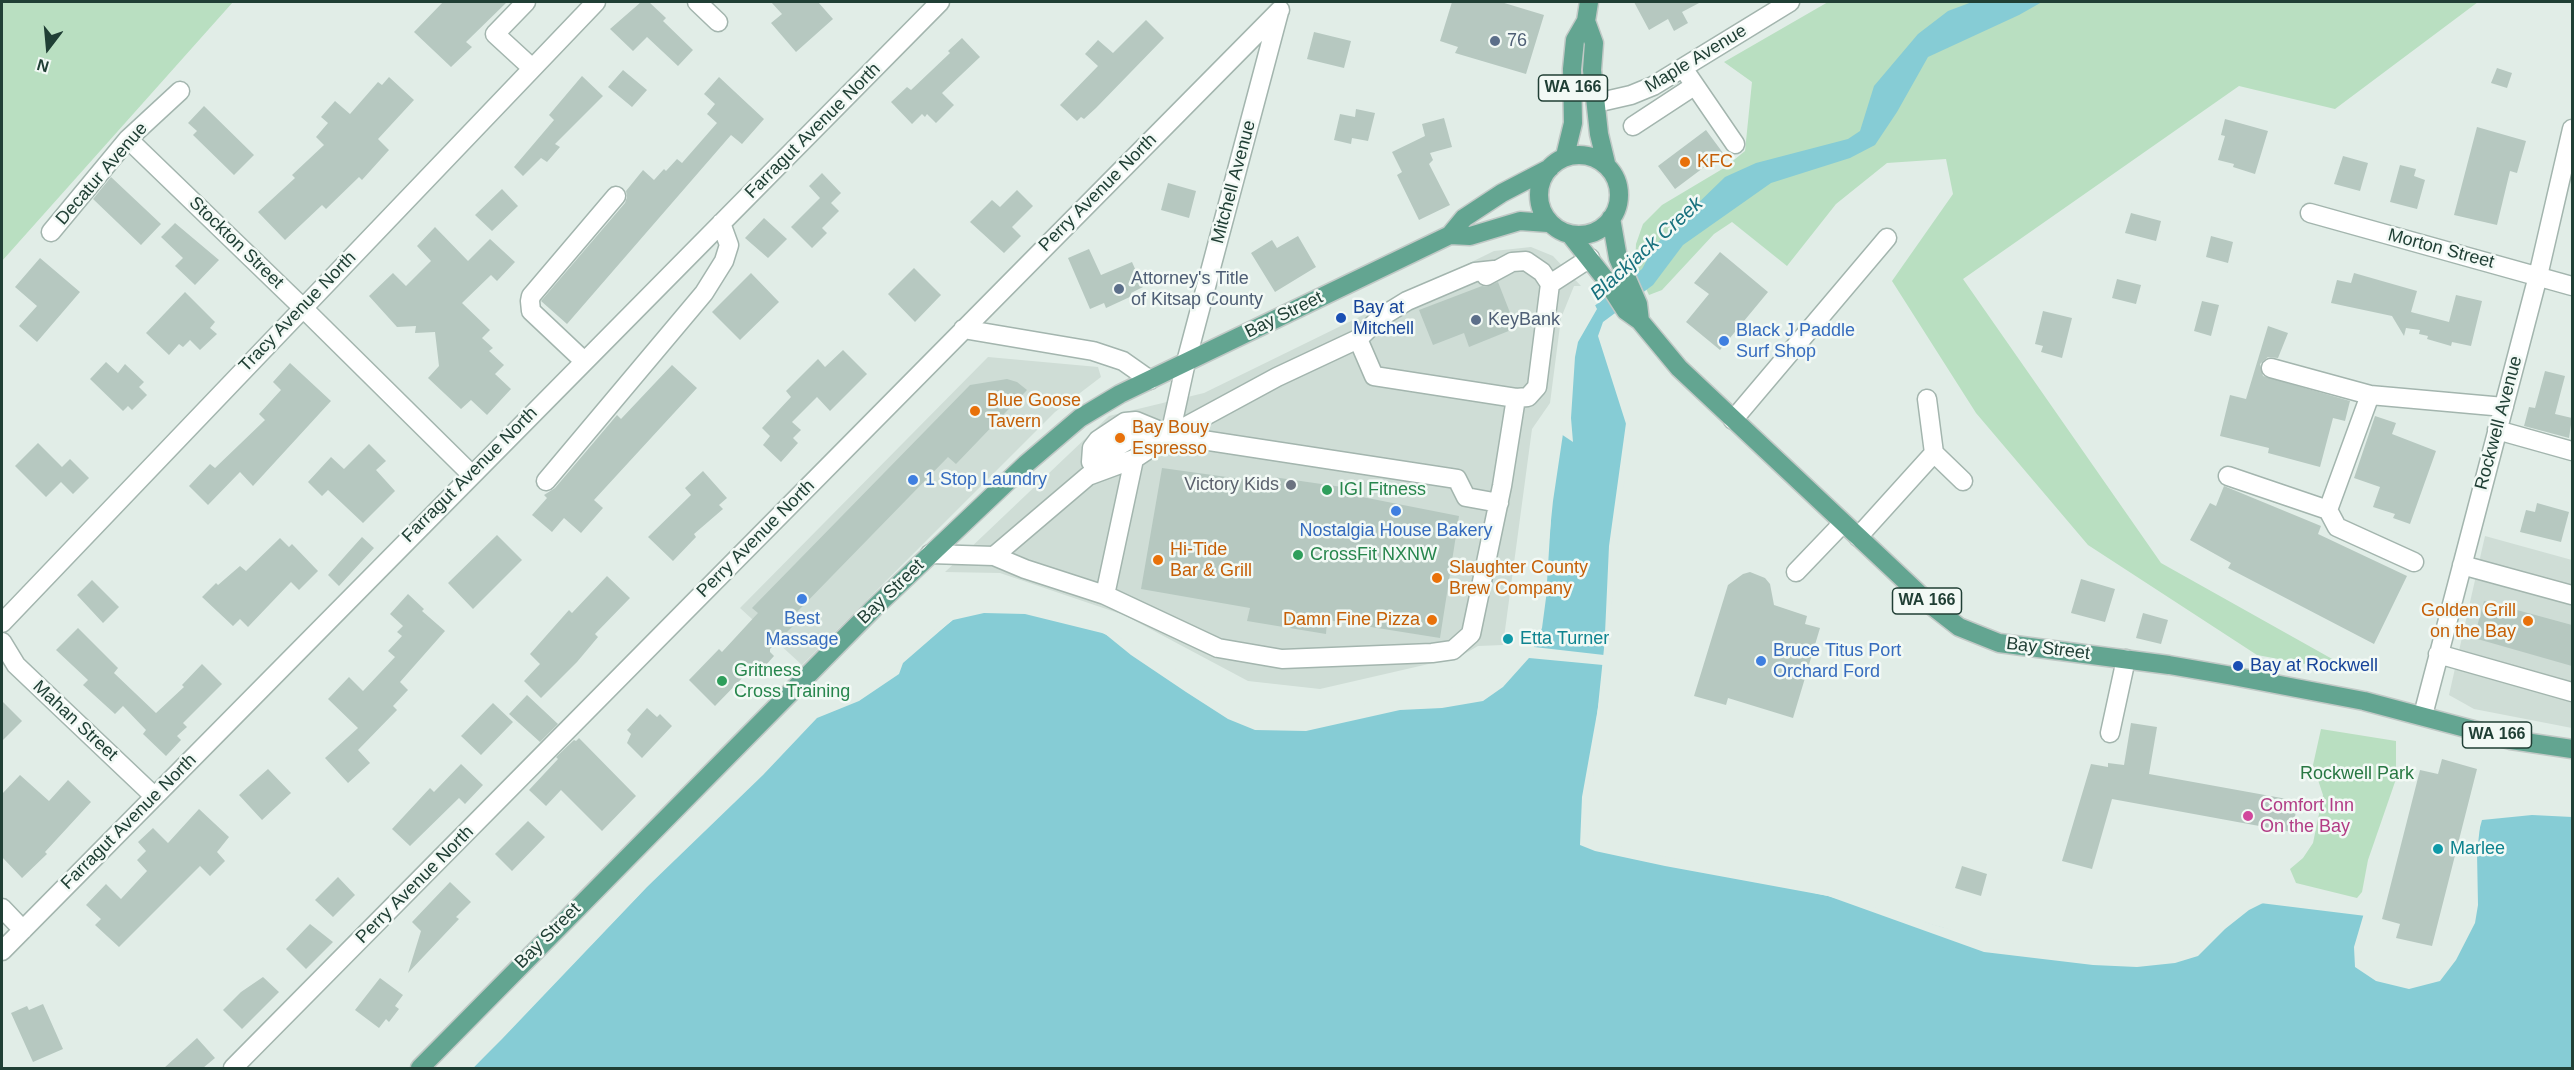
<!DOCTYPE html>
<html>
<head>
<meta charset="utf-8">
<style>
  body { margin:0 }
  #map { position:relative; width:2574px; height:1070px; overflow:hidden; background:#e1ede7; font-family:Helvetica,sans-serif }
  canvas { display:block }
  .frame { position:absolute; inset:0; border:3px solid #203f35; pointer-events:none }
  .north { position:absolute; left:18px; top:18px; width:60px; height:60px; -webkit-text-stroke:4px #f2f9f5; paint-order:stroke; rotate:196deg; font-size:16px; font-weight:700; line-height:24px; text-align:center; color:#203f35 }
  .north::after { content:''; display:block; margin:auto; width:21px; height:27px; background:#203f35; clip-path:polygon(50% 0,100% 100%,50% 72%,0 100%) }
</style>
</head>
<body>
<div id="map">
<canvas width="2574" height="1070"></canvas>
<div class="frame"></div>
<div class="north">N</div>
</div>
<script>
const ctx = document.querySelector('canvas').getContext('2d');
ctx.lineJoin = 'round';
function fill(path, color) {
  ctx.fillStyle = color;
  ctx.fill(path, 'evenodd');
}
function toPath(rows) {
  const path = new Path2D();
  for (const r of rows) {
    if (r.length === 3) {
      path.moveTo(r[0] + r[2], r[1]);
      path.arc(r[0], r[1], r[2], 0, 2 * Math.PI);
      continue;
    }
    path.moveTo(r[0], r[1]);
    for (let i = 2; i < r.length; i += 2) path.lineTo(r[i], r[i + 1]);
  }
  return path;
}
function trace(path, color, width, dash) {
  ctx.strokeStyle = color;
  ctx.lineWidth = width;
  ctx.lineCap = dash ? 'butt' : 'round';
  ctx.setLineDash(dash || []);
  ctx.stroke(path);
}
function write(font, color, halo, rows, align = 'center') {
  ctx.font = font + ' Helvetica,sans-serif';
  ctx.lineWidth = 5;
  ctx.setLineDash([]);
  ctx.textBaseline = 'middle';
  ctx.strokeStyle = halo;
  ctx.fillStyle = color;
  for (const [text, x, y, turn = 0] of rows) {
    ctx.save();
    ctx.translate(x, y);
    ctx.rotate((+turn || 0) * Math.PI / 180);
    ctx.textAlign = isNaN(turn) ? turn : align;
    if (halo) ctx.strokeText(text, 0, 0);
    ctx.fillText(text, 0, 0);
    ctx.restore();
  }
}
fill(toPath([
  [1531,247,1553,256,1581,286,1574,286,1561,318,1550,403,1532,429,1503,645,1478,646,1459,657,1320,689,1248,681,1124,615,1000,573,945,572,1109,416,1204,393,1494,251],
  [988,357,1098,367,1101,377,1055,412,802,665,740,608],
  [2485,536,2572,560,2572,728,2474,709,2449,695]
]), '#cfddd6');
fill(toPath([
  [2,2,233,2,2,261],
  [1828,2,2478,2,2335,109,2239,86,1963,279,2161,563,2359,674,2257,655,2088,545,1976,413,1892,281,1953,194,1946,159,1887,163,1836,204,1787,266,1732,222,1714,234,1662,290,1649,295,1635,266,1636,244,1643,224,1662,205,1724,168,1745,151,1752,82,1724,62],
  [2321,729,2396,741,2396,779,2368,860,2362,892,2357,898,2296,883,2290,869,2303,858,2313,843,2323,795,2313,765]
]), '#b9dfc1');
fill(toPath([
  [1972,2,2042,2,2019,15,1928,57,1897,112,1875,145,1850,158,1771,183,1683,245,1653,285,1603,322,1598,336,1627,427,1584,841,1828,896,2013,947,2176,957,2252,902,2366,916,2374,961,2430,967,2447,948,2482,820,2532,815,2572,817,2572,1068,473,1068,720,810,814,717,848,702,953,620,984,613,1025,614,1102,633,1138,648,1256,721,1309,722,1477,687,1527,658,1543,598,1553,501,1571,380,1573,344,1584,314,1642,269,1655,245,1725,177,1756,163,1848,139,1860,131,1874,86,1918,34,1948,11]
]), '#86ccd5');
fill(toPath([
  [1594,303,1597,309,1578,342,1575,357,1571,418,1573,442,1561,434,1561,430,1568,380,1570,344,1582,312],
  [1629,421,1630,427,1587,839,1829,894,1942,927,2014,944,2175,954,2251,900,2267,901,2249,910,2225,929,2198,956,2175,963,2137,967,2093,965,1984,952,1828,896,1665,866,1595,851,1580,845,1582,797,1601,691,1603,665,1529,658,1503,687,1483,701,1442,708,1400,710,1306,731,1255,730,1228,719,1186,692,1131,655,1099,629,1142,647,1183,674,1257,718,1309,719,1395,696,1476,684,1524,656,1540,597,1546,538,1551,518,1546,598,1542,628,1534,647,1604,655,1609,546,1626,423],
  [956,617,903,663,899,674,859,701,817,718,763,775,647,887,502,1039,473,1068,470,1068,717,808,812,715,846,700,933,630],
  [2477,826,2480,826,2477,853,2478,905,2475,923,2456,960,2440,981,2409,989,2376,981,2355,967,2354,947,2364,913,2368,914,2370,917,2377,959,2429,964,2444,946]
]), '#e1ede7');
fill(toPath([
  [443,2,507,2,466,42,472,47,451,67,414,32],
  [641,2,649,2,666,18,663,21,693,50,678,66,647,37,633,51,610,29],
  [771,2,818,2,833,19,796,52,771,23,782,14],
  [1452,2,1501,2,1544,15,1526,74,1455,53,1458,47,1440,41],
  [1634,2,1701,2,1682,12,1688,23,1674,31,1668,19,1649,30],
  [1146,20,1164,38,1096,108,1084,119,1081,117,1077,121,1060,105,1098,66,1085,54,1098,40,1113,53],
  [1314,32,1351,41,1344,68,1307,59],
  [962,38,980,57,942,93,954,105,936,123,927,114,925,117,922,114,912,124,891,102,907,87,911,90,950,53,948,51],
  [2497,68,2512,73,2507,88,2491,83],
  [623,70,647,90,632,107,608,87],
  [582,76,603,96,555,144,560,147,547,162,541,158,523,176,514,167,554,120,549,115],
  [389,77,414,100,378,139,389,150,362,180,359,177,326,209,322,205,285,240,258,212,295,178,292,175,324,145,316,137,328,123,321,117,335,101,350,114,378,82,382,85],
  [719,77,764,119,742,144,731,135,567,324,541,301,625,203,627,197,626,191,643,170,654,180,664,169,666,171,677,159,682,163,717,123,707,114,715,104,704,94],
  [204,106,254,155,234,175,193,135,197,131,188,123],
  [1356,109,1375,113,1368,141,1352,138,1351,144,1334,140,1340,114,1355,117],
  [1444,118,1452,147,1430,153,1433,160,1429,164,1450,205,1419,220,1397,175,1402,172,1392,152,1425,136,1422,124],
  [2225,119,2268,131,2255,174,2233,167,2234,164,2218,160,2225,136,2221,135],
  [2477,127,2526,141,2517,173,2510,171,2497,225,2454,215],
  [1706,130,1723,153,1675,189,1658,166],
  [2343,156,2368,163,2360,191,2334,184],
  [2400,165,2416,169,2414,176,2425,180,2417,209,2390,202],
  [822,173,841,193,831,203,839,211,822,228,827,233,812,248,791,227,820,198,809,186],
  [111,177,161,224,141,245,93,199],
  [1168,183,1196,191,1189,218,1161,210],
  [502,189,518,206,492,231,475,215],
  [1017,190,1033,206,1012,227,1021,236,1004,253,970,222,992,200,1000,207],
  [2131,213,2161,221,2156,241,2125,233],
  [764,218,787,239,768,258,745,238],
  [175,223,219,260,195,285,175,266,183,258,161,237],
  [435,227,468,261,490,239,515,262,497,281,491,275,462,303,490,330,482,338,493,348,489,351,504,365,495,374,511,389,487,415,471,400,461,409,428,378,439,366,435,332,415,333,416,326,397,327,369,296,393,273,406,286,431,261,417,246],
  [1298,236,1316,267,1275,292,1251,253,1272,240,1277,248],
  [2211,236,2233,242,2228,263,2206,257],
  [1089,249,1101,275,1132,262,1143,287,1131,293,1132,296,1106,308,1104,303,1090,309,1068,258],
  [1720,252,1768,292,1720,350,1686,322,1709,294,1694,283],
  [40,258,80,292,37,342,19,326,37,306,15,287],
  [914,268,941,295,915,322,888,294],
  [751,273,779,302,740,340,712,312],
  [2354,273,2417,291,2411,312,2449,322,2456,295,2482,301,2471,346,2452,342,2451,346,2427,339,2428,336,2419,334,2420,330,2406,328,2404,336,2392,316,2331,303,2337,280,2351,283],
  [2117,279,2141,285,2136,304,2112,298],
  [1498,282,1516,328,1469,347,1464,333,1433,345,1419,310,1482,286,1486,287],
  [185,292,215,322,210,328,217,334,200,350,190,340,183,347,179,344,169,355,146,333],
  [2202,301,2219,305,2211,336,2194,331],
  [2043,311,2072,318,2062,358,2041,352,2043,346,2035,344],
  [2268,326,2288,333,2278,358,2268,357,2260,364,2263,376,2350,401,2345,421,2333,418,2320,467,2268,453,2269,448,2220,436,2230,395,2246,399],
  [843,350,867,374,830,411,817,397,792,422,801,430,793,438,798,443,781,462,763,445,770,436,762,428,791,397,786,391,818,359,825,367],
  [106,362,118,373,125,364,144,382,139,387,147,395,132,410,128,406,123,411,90,379],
  [290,363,331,401,253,486,240,472,208,505,189,486,210,464,215,468,265,420,259,414,281,390,273,382],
  [672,365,697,388,594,500,603,508,581,533,564,518,552,532,532,515,547,498,544,495,555,488,617,415,621,419],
  [2545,371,2565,376,2555,414,2572,418,2569,438,2524,426,2529,407,2535,408],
  [1007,379,1017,382,1027,390,956,464,948,457,794,615,798,621,770,649,770,652,774,656,756,676,750,670,715,706,689,680,719,649,722,652,758,613,752,608,970,385],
  [2375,416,2396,423,2392,434,2436,451,2410,524,2393,518,2395,514,2373,507,2380,487,2354,478],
  [38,443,62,467,70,459,89,478,73,494,61,482,46,497,15,466],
  [369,444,386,461,376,470,395,491,363,523,328,490,322,496,308,482,331,457,344,469],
  [1162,468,1270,483,1273,477,1349,488,1347,494,1459,516,1440,638,1327,620,1326,634,1247,621,1250,608,1141,589],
  [703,471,727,498,719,505,723,509,694,534,696,537,673,561,648,537,691,495,685,488],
  [2224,486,2321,526,2318,534,2407,576,2374,644,2228,568,2231,563,2190,540,2210,503,2216,506],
  [2537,503,2569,512,2561,542,2520,532,2526,510,2535,512],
  [497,535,522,560,473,609,448,583],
  [362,537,374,548,339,586,328,575],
  [280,538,289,547,292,544,318,571,299,590,291,582,248,627,240,619,233,626,202,597,216,583,218,585,240,566,246,571],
  [1750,572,1765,578,1770,584,1774,605,1807,616,1805,624,1820,628,1793,718,1728,698,1726,705,1694,696,1728,585,1743,574],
  [607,576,630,598,595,634,598,637,577,662,541,698,524,681,540,664,530,654,569,610,572,613],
  [2081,579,2115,589,2105,622,2071,613],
  [92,580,119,607,103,623,77,595],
  [408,594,424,609,422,611,445,631,400,682,408,690,393,706,397,710,358,750,370,763,348,783,325,758,358,728,328,699,349,677,363,691,395,657,388,651,402,636,397,632,403,626,390,614],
  [2484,601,2572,625,2572,666,2474,638],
  [2143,613,2168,620,2161,644,2136,638],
  [78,628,118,668,114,673,156,713,184,687,182,685,202,664,222,684,183,723,187,727,177,736,181,740,166,756,143,734,146,730,123,706,115,714,83,685,88,680,56,650],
  [527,695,558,724,540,742,509,714],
  [2,701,22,721,2,741],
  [493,703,513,722,481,755,461,736],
  [647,708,657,717,660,714,672,726,642,758,627,743,631,734,627,730],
  [2131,723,2157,727,2149,774,2298,801,2292,832,2112,799,2092,869,2062,861,2091,764,2108,767,2108,763,2124,765],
  [579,738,636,796,602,831,561,790,546,806,529,790,558,759,556,757,574,740,576,741],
  [2442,759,2477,769,2432,946,2396,938,2400,924,2382,919,2420,770,2438,774],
  [461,764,483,785,465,804,459,798,410,846,392,829,430,788,434,792],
  [268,769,291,793,262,820,239,795],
  [20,775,49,801,68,780,91,802,45,852,47,854,22,878,2,857,2,794],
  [199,809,229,837,217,852,225,861,210,876,200,866,119,947,95,925,101,919,86,905,106,884,121,899,147,871,137,860,146,851,138,842,153,828,168,843],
  [528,821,545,837,512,871,495,854],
  [1962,866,1987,874,1981,896,1955,888],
  [338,877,355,895,333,917,315,900],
  [450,882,471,902,456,917,459,919,408,973,421,931,412,922],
  [310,924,333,942,306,969,286,949],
  [263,977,279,992,242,1029,223,1010,241,992],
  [380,978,403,995,395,1006,399,1009,389,1022,386,1019,379,1028,355,1010],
  [43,1004,63,1049,33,1062,11,1013,27,1006,29,1010],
  [197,1038,215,1058,203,1068,164,1068]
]), '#b6c8c0');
const minor = toPath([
  [526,2,495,34,532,68],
  [697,2,718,22],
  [1683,68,1735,144],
  [1596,103,1631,95,1653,86,1790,2],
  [1633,126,1694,86],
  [128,139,302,307,471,474],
  [2310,213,2572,286],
  [51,232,128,139,180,91],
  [1486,276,1512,262,1526,261,1542,272,1550,284,1537,387,1528,397,1516,398],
  [1550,284,1590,258],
  [963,329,1093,351,1123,361,1150,380],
  [584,361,531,311,530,301,531,296,616,196],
  [2271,368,2370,395,2504,407],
  [1733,420,1887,238],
  [2497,430,2572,451],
  [1170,435,1457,479,1466,497,1499,503],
  [1934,453,1963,481],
  [1134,459,1170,435,1186,362,1279,12],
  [1091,462,1092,448,1098,440,1125,422,1136,421,1170,435,1277,377,1358,339],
  [1091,462,1149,428],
  [2228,476,2328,510,2370,395],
  [546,481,704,293,724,261,729,245,721,223],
  [2328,510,2337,527,2414,562],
  [1858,537,1934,453,1927,399],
  [930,554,994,556,1088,476,1134,459,1105,595],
  [994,556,1025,569,1105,595,1218,648,1282,659,1432,653,1453,650,1471,634,1502,486,1516,398,1374,376,1358,339,1381,317,1407,301,1475,272,1494,270],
  [2462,565,2572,595],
  [1796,572,1843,523],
  [2,623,596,2],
  [2,642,16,665,154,796],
  [2438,654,2572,692],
  [2423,715,2538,276,2572,129],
  [2110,733,2126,659],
  [2,908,23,930],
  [2,951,940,2],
  [233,1068,1280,10]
]);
const major = toPath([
  [1586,21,1594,43,1592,70,1599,134,1606,163],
  [1579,195,40],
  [1565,156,1573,123,1572,69,1575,40,1586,21,1589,2],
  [1611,218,1618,258,1638,304,1640,321],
  [1450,235,1470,236,1520,221,1548,223],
  [1572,237,1606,280,1626,311,1640,321,1679,368,1932,606,1959,627,1999,643,2169,665,2233,676,2364,701,2511,740,2572,749],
  [420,1068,874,608,1026,464,1080,418,1120,394,1450,235,1464,218,1502,193,1550,168]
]);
trace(minor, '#a3b5ae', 21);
trace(major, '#c1c9c6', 21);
trace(minor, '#fff', 18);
trace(major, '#63a591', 18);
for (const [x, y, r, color] of [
  [1495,41,6,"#5c6f8a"],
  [1685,162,6,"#e8710a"],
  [1119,289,6,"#5c6f8a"],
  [1341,318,6,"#1a4fb4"],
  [1476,320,6,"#5c6f8a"],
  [1724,341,6,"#3f7fe0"],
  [975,411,6,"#e8710a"],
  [1120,438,6,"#e8710a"],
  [913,480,6,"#3f7fe0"],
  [1291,485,6,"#6b7280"],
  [1327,490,6,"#2e9e5b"],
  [1396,511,6,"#3f7fe0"],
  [1298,555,6,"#2e9e5b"],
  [1158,560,6,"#e8710a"],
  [1437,578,6,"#e8710a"],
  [802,599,6,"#3f7fe0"],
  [1432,620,6,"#e8710a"],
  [2528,621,6,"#e8710a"],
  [1508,639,6,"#0f9aa8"],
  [1761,661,6,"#3f7fe0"],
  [2238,666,6,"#1a4fb4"],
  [722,681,6,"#2e9e5b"],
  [2248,816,6,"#d1479c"],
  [2438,849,6,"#0f9aa8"]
]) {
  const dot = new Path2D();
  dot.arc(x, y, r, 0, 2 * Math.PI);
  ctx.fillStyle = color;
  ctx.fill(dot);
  trace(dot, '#f2f9f5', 2);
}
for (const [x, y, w] of [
  [1573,88,69],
  [1927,601,69],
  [2497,735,69]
]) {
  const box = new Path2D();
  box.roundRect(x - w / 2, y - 13, w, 26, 4.5);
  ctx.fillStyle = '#f2f9f5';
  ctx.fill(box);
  trace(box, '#203f35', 1.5);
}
write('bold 16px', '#203f35', null, [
  ["WA 166",1573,88],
  ["WA 166",1927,601],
  ["WA 166",2497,735]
]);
write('18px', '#4e5e75', '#f2f9f5', [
  ["76",1507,41],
  ["Attorney's Title",1131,279],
  ["of Kitsap County",1131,300],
  ["KeyBank",1488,320]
], 'left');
write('18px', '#203f35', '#f2f9f5', [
  ["Maple Avenue",1696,59,-31],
  ["Farragut Avenue North",813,131,-45],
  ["Decatur Avenue",102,174,-49],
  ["Mitchell Avenue",1234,182,-75],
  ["Perry Avenue North",1098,193,-45],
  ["Stockton Street",236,243,44],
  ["Morton Street",2441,249,15],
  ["Tracy Avenue North",298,312,-46],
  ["Bay Street",1284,315,-26],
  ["Rockwell Avenue",2499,423,-75],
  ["Farragut Avenue North",470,475,-45],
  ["Perry Avenue North",756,539,-45],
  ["Bay Street",891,592,-44],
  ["Bay Street",2048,649,7],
  ["Mahan Street",75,721,43],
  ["Farragut Avenue North",129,822,-45],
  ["Perry Avenue North",415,885,-45],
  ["Bay Street",548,936,-45]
]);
write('18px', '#c56008', '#f2f9f5', [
  ["KFC",1697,162],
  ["Blue Goose",987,401],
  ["Tavern",987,422],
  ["Bay Bouy",1132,428],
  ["Espresso",1132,449],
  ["Hi-Tide",1170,550],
  ["Bar & Grill",1170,571],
  ["Slaughter County",1449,568],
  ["Brew Company",1449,589],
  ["Golden Grill",2516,611,"right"],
  ["on the Bay",2516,632,"right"],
  ["Damn Fine Pizza",1420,620,"right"]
], 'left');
write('18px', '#164399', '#f2f9f5', [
  ["Bay at",1353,308],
  ["Mitchell",1353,329],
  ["Bay at Rockwell",2250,666]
], 'left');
write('18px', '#366cbe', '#f2f9f5', [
  ["Black J Paddle",1736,331],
  ["Surf Shop",1736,352],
  ["1 Stop Laundry",925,480],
  ["Nostalgia House Bakery",1396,531,"center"],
  ["Best",802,619,"center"],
  ["Massage",802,640,"center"],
  ["Bruce Titus Port",1773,651],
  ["Orchard Ford",1773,672]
], 'left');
write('18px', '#5b616d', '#f2f9f5', [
  ["Victory Kids",1279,485]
], 'right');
write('18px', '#27864d', '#f2f9f5', [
  ["IGI Fitness",1339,490],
  ["CrossFit NXNW",1310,555],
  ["Gritness",734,671],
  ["Cross Training",734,692]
], 'left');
write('18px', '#0d838f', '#f2f9f5', [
  ["Etta Turner",1520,639],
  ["Marlee",2450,849]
], 'left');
write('18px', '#287843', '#f2f9f5', [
  ["Rockwell Park",2357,774]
]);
write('18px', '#b23c85', '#f2f9f5', [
  ["Comfort Inn",2260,806],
  ["On the Bay",2260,827]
], 'left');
write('italic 20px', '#17717e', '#f2f9f5', [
  ["Blackjack Creek",1647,249,-42]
]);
</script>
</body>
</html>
